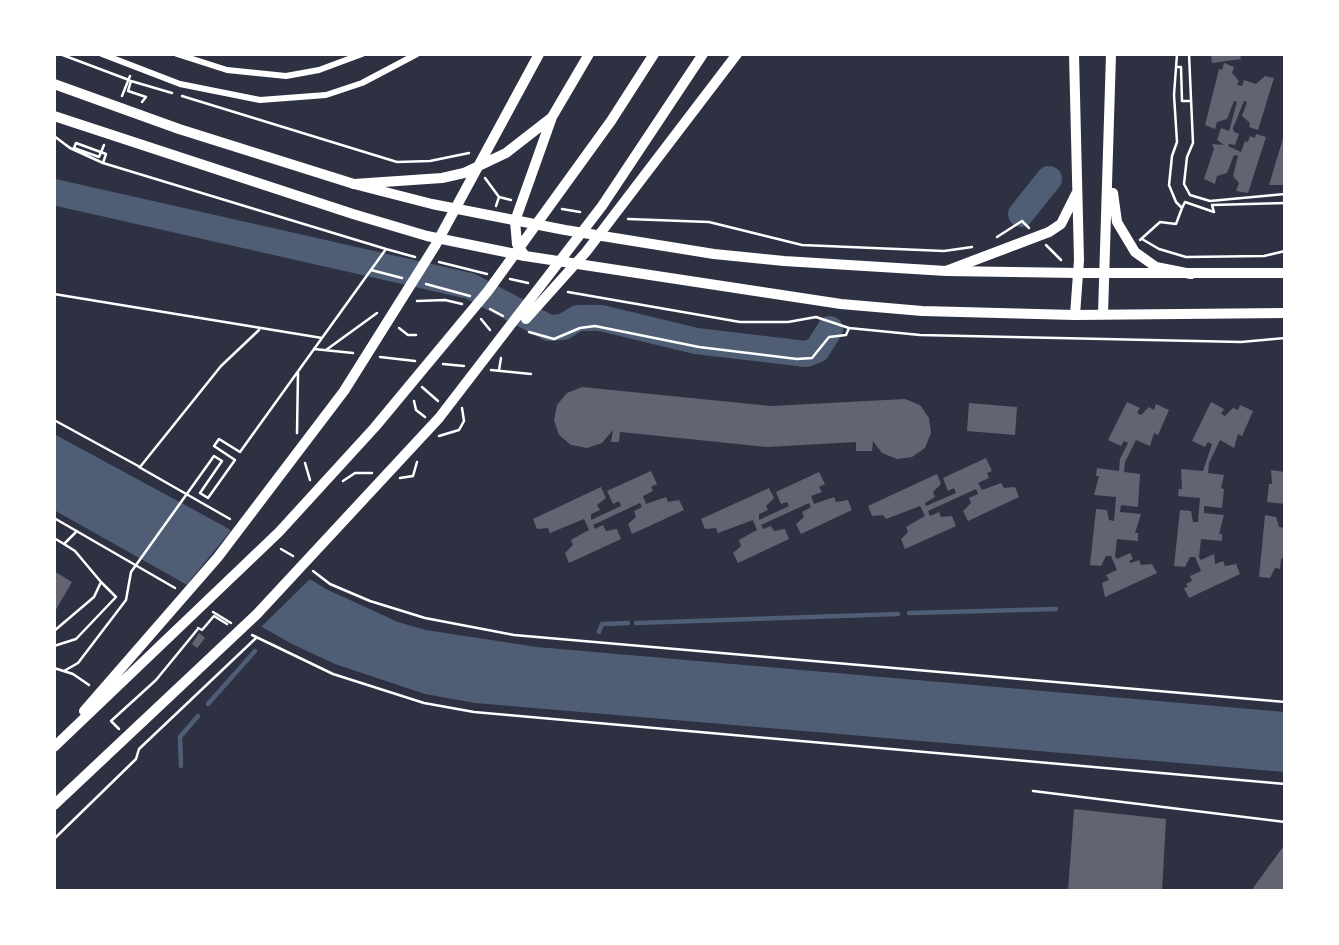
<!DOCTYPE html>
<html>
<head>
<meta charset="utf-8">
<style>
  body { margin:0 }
  #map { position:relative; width:1339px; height:945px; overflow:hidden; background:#2d3142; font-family:Overpass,sans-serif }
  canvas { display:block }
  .frame { position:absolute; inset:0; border:56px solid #fff; pointer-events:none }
</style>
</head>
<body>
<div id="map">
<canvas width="1339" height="945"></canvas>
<div class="frame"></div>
</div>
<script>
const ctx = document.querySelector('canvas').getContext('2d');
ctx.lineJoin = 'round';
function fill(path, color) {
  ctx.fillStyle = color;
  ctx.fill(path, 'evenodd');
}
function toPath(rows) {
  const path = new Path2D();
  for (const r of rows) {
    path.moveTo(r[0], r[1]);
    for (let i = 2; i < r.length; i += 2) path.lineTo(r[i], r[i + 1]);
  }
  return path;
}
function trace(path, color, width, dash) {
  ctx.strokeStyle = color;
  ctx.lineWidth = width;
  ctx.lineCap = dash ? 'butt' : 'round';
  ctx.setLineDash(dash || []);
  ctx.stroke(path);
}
fill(toPath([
  [54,434,222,525,326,589,398,622,426,630,537,647,1285,712,1285,772,475,703,425,694,335,664,292,644,54,510]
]), '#4f5d75');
fill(toPath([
  [233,528,312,577,259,629,184,588]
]), '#2d3142');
trace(toPath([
  [909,613,1056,609],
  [636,623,898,614],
  [599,632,602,624,628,623],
  [208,704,255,651],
  [181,766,180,737,198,716]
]), '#4f5d75', 4.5);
trace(toPath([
  [54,192,470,286,549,328,563,327,578,318,601,318,696,341,806,354,817,350,830,329],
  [1021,214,1049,179]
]), '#4f5d75', 26);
fill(toPath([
  [1211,54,1240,54,1241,59,1212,63],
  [1224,63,1234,67,1232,73,1239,81,1237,85,1242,86,1244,80,1256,84,1265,76,1274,78,1258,130,1249,127,1250,123,1242,116,1247,102,1244,101,1233,128,1234,132,1239,134,1235,145,1229,144,1228,146,1241,152,1245,141,1248,142,1250,136,1255,138,1256,134,1266,137,1248,193,1236,191,1239,183,1233,176,1238,156,1234,155,1227,173,1217,176,1215,184,1204,179,1214,149,1212,144,1224,145,1217,140,1221,128,1229,131,1237,102,1234,101,1227,119,1217,122,1215,129,1205,125,1219,69,1222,70],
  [1284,135,1285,185,1269,185],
  [582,387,771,406,905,399,920,405,929,418,931,433,925,448,912,457,897,459,882,453,873,441,872,451,856,451,856,442,767,447,620,432,619,442,611,442,613,430,602,443,587,448,571,445,559,435,554,420,557,405,567,393],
  [1127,402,1140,408,1137,413,1141,415,1149,407,1154,410,1156,404,1169,410,1158,435,1154,433,1150,446,1136,440,1125,462,1124,472,1140,474,1138,507,1121,505,1120,512,1141,514,1135,533,1138,533,1138,541,1117,539,1115,556,1117,559,1130,553,1133,559,1129,561,1131,563,1139,560,1141,565,1152,564,1157,573,1105,597,1102,583,1109,580,1106,575,1117,570,1111,556,1106,556,1101,566,1090,565,1096,509,1107,510,1109,520,1114,521,1116,497,1094,495,1099,476,1096,476,1097,468,1119,471,1120,459,1128,443,1124,441,1121,446,1108,440],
  [1211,402,1224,409,1221,414,1225,416,1233,408,1238,410,1240,405,1253,411,1242,436,1238,434,1234,448,1220,440,1209,463,1208,473,1224,475,1221,488,1224,489,1222,508,1204,506,1204,513,1224,515,1219,534,1222,534,1222,541,1201,539,1199,557,1201,560,1214,554,1215,564,1223,561,1225,566,1236,564,1240,574,1189,598,1184,588,1188,587,1186,584,1192,581,1190,576,1201,571,1195,557,1190,557,1185,567,1174,566,1180,510,1191,511,1193,522,1198,522,1200,498,1178,496,1179,489,1182,489,1181,469,1203,471,1212,444,1208,442,1205,447,1192,441],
  [969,403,1017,407,1015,435,967,431],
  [986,458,992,471,987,473,989,478,978,483,982,490,1001,483,1004,488,1015,487,1019,497,968,521,963,511,971,503,969,498,978,494,976,489,928,511,930,516,939,512,941,517,952,516,956,526,905,549,901,539,908,532,906,527,925,516,920,506,886,519,883,515,872,516,868,506,937,474,941,484,933,492,935,497,925,503,926,506,956,493,954,488,948,491,943,478],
  [1271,470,1285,472,1285,504,1267,502,1269,484,1272,484],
  [651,471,657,484,651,487,653,491,643,496,646,504,666,497,668,502,679,500,684,510,632,534,628,524,636,517,634,511,642,507,640,503,593,525,595,529,603,525,606,531,617,529,621,539,569,563,565,553,573,545,571,540,589,530,584,519,550,533,548,528,537,529,533,519,601,487,606,498,597,505,600,510,591,514,591,520,621,506,619,501,613,504,607,491],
  [819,472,825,484,819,487,822,492,811,496,814,504,834,497,836,502,848,500,852,510,801,534,796,524,804,517,802,512,811,507,809,503,761,525,763,529,771,526,774,531,785,529,789,539,738,563,733,553,741,546,739,540,757,530,753,520,718,533,716,528,705,529,701,519,769,488,774,498,766,506,768,510,759,514,759,520,789,506,787,502,781,504,776,492],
  [1265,515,1276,517,1279,527,1285,528,1285,556,1281,559,1280,569,1275,568,1270,578,1259,577],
  [54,571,72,582,54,613],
  [199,633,205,638,197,648,192,644],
  [1074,809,1166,819,1162,891,1068,891],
  [1285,844,1285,891,1251,891]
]), '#626471');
trace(toPath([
  [60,54,129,80],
  [1177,54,1174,95,1177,142,1172,156,1169,185,1176,202,1182,208,1185,202,1214,212,1212,205,1285,203],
  [1189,54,1193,143,1187,157,1184,184,1190,195,1210,201,1285,194],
  [1176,67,1181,67,1182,101,1189,101],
  [122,96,130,76],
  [182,96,397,162,430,161,469,153],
  [142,102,146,97,128,91,131,81,172,93],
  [54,136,70,148,103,163,386,249],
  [103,163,106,154,76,143,74,148,99,157,104,145],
  [485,178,499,197],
  [496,206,499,197,511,200],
  [562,209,580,212],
  [628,219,709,222,802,245,944,251,972,247],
  [997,237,1022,221,1029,228],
  [1142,239,1159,249,1186,257,1264,256,1285,251],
  [1140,240,1160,222,1176,224,1182,208],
  [1046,245,1061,260],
  [439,262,487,274],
  [371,270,402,278],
  [510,279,528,283],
  [426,284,470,296],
  [568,292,740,322,788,322,816,317,849,328,920,335,1241,342,1285,338],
  [54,294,322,338],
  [417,301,445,300,462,304],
  [490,309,503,316],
  [481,319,490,330],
  [399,328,408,335,416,335],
  [529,332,554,339,580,328,595,326,699,347,797,359,812,358,829,337,846,335,849,328],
  [314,349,353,353],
  [326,350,377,313],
  [380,357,415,361],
  [443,364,464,366],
  [491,370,531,374],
  [499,370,501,358],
  [422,387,438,401],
  [414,401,416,410,425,417],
  [54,420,140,467],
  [297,433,298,373],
  [439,436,459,430,464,421,462,408],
  [305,463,310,480],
  [139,467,230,519],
  [140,467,221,366,259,330],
  [400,478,413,476,417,462],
  [343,481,355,473,372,473],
  [54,518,175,588],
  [54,538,64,544],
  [281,549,293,556],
  [313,571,330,584,370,601,425,618,514,635,1285,702],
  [213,612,231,623],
  [198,628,202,630,214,616,227,624],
  [54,631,94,597,101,582,75,551,64,544,77,531],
  [252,635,333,674,424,703,474,712,1285,784],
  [54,646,76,639,116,597,101,582],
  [54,653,54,664],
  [54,668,73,674,89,685],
  [64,671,78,663,126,600,131,572,214,456,222,461,200,493,208,498,235,460,214,446,219,439,240,452,386,249,415,257],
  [119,729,111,721,156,680,197,630],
  [54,839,136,759,139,749,256,638]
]), '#fff', 2.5);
trace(toPath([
  [1033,791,1285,822]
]), '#fff', 2.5);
trace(toPath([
  [102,54,180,84,260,100,326,95,362,83,417,54],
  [177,54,227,70,286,76,319,70,362,54]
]), '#fff', 6);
trace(toPath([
  [54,84,179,129,354,184,432,204,565,230,714,254,784,261,946,271,1078,273],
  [54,116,353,214,427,236,525,256,841,304,922,311,1075,315]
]), '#fff', 10);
trace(toPath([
  [1078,273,1285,273],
  [1075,315,1285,313]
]), '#fff', 10);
trace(toPath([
  [1074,54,1079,260,1075,315],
  [354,184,442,178,464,173,506,153,551,118],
  [1113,193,1117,222,1135,252,1156,267,1191,274],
  [525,256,517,244,515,221,552,117,589,54],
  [946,271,1049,232,1061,224,1076,194],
  [1103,314,1111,54],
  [526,319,586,252,737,54],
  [84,711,218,557,344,391,435,246,539,54],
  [54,747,279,532,375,427,488,291,611,121,654,54],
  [54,805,257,614,439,418,602,206,703,54]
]), '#fff', 10);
</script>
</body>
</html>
